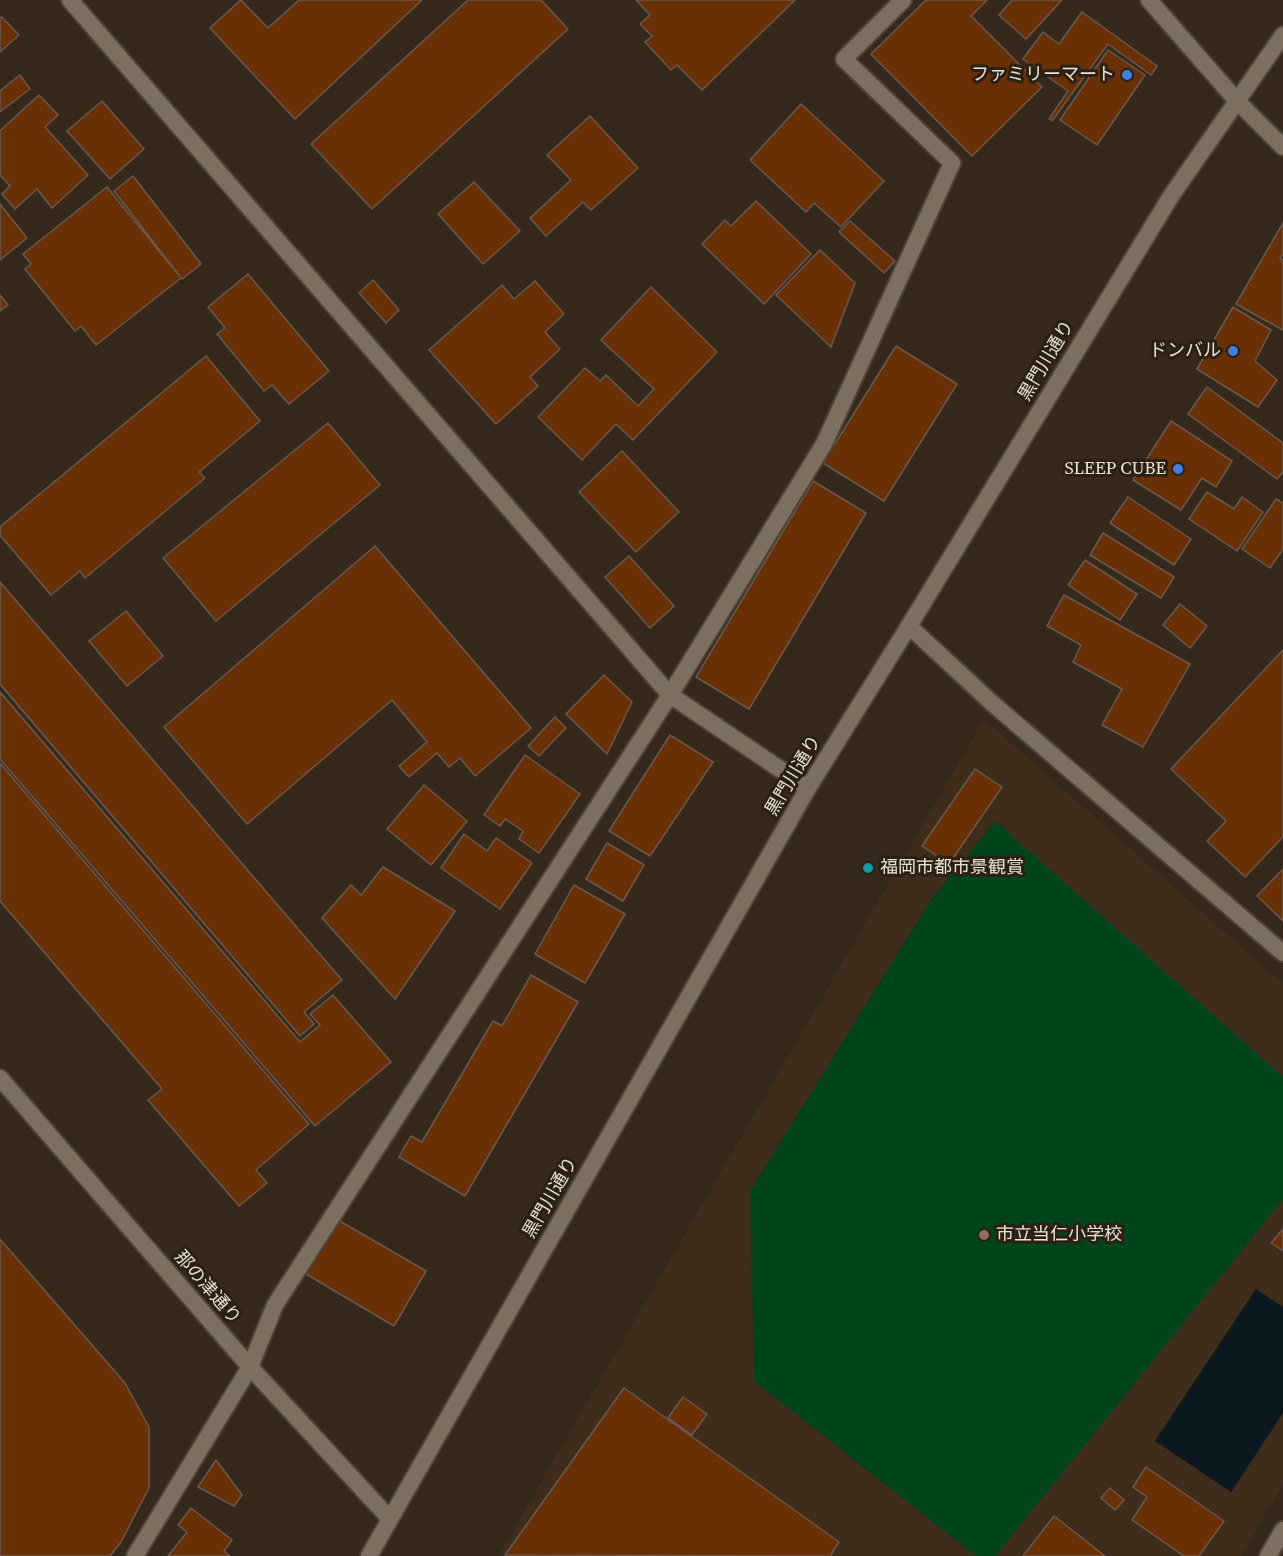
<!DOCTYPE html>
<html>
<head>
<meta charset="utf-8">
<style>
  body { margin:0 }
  canvas { display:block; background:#35291c }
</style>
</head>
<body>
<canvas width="1283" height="1556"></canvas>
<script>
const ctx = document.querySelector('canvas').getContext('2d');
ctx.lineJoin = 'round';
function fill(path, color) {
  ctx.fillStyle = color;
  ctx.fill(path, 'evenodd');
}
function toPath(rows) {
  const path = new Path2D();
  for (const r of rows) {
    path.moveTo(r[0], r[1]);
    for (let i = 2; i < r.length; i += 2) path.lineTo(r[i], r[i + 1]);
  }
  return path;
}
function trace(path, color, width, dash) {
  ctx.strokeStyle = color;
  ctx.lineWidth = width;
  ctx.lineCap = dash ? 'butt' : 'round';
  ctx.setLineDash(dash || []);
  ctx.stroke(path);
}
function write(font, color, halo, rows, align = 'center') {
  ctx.font = font + ' "Source Serif 4","Noto Sans JP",serif';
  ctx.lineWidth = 6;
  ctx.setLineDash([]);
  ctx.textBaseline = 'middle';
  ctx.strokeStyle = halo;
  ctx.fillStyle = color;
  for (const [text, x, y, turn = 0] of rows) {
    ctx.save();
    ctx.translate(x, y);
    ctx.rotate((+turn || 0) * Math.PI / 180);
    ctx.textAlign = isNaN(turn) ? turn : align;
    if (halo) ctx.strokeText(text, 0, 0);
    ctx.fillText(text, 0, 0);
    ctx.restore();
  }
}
fill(toPath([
  [984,719,1283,984,1283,1485,1241,1556,498,1556]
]), '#3d2d1a');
fill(toPath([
  [995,821,1283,1077,1283,1199,995,1556,976,1556,754,1381,750,1191,932,898]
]), '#004419');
fill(toPath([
  [1256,1289,1283,1307,1283,1413,1231,1492,1155,1441]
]), '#0b1820');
const building = toPath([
  [241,0,268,28,299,0,422,0,295,119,210,28,241,0],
  [468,0,541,0,568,29,372,209,311,144,468,0],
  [636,0,795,0,702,90,677,65,671,70,645,42,652,36,640,24,650,15,636,0],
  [926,0,987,0,971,16,1042,87,972,156,871,54,926,0],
  [1012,0,1062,0,1026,39,999,15,1012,0],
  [1082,12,1157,66,1151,75,1108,44,1052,121,1049,119,1068,91,1023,59,1043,32,1059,44,1082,12],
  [2,17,19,35,0,52,0,18,2,17],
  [1108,50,1145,75,1097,145,1060,120,1108,50],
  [20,75,30,89,0,112,0,91,20,75],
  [39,95,58,115,45,127,88,175,52,208,37,189,15,209,2,194,10,186,0,175,0,131,39,95],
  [102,101,144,149,110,179,67,131,102,101],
  [801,104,884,181,841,227,814,203,806,212,750,160,801,104],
  [590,116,638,168,591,210,583,202,546,236,530,218,571,180,547,155,590,116],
  [133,176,201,264,182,279,114,191,133,176],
  [474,182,520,231,483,264,438,214,474,182],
  [107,187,181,278,96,345,81,326,75,331,25,269,31,264,23,254,107,187],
  [756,201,811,254,764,304,702,244,725,220,731,226,756,201],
  [0,204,27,238,0,260,0,204],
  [850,221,895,261,884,273,839,232,850,221],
  [1283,223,1283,254,1280,258,1283,261,1283,330,1236,304,1283,223],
  [820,250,855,283,831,347,776,295,820,250],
  [248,274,329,371,289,404,272,385,264,391,217,334,225,328,208,307,248,274],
  [373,280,399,310,386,323,359,293,373,280],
  [535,281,564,314,545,332,560,349,530,377,538,386,496,424,429,350,502,285,514,299,535,281],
  [651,287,717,352,633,440,616,424,582,460,538,417,585,368,600,381,606,375,638,406,654,389,601,340,651,287],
  [0,295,8,305,0,311,0,295],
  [1233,307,1271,330,1255,361,1277,380,1258,407,1197,369,1233,307],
  [896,346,957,384,884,501,823,463,896,346],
  [206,356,260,421,199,472,205,478,85,578,80,571,51,595,0,535,0,527,206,356],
  [1207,387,1283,443,1283,472,1277,479,1188,414,1207,387],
  [1171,421,1232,461,1216,487,1202,478,1181,510,1133,480,1171,421],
  [328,423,380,485,216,621,163,558,328,423],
  [622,451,679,512,636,552,579,492,622,451],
  [813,481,866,513,749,709,696,677,813,481],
  [1207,492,1234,509,1242,497,1263,512,1237,551,1189,519,1207,492],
  [1128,497,1191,539,1174,565,1110,523,1128,497],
  [1276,499,1283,503,1283,549,1270,568,1242,549,1276,499],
  [1103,533,1174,577,1161,598,1090,555,1103,533],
  [375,546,531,728,475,776,460,758,449,767,437,753,409,777,399,766,427,742,392,700,247,824,164,727,375,546],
  [629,556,674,606,650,628,605,577,629,556],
  [1085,560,1137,594,1120,620,1068,585,1085,560],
  [0,582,342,980,304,1012,314,1024,300,1036,0,684,0,582],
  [1064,595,1190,664,1143,747,1102,725,1122,689,1073,662,1081,645,1047,626,1064,595],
  [1180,604,1207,626,1190,648,1163,625,1180,604],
  [126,611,163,656,127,686,89,641,126,611],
  [1283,650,1283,837,1245,877,1207,841,1226,821,1171,769,1283,650],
  [604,675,632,702,607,754,566,714,604,675],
  [0,692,300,1042,320,1025,310,1014,333,995,391,1062,315,1126,0,759,0,692],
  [555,717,566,728,539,756,528,746,555,717],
  [670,735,713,762,650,856,609,831,670,735],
  [525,755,580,794,539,853,519,839,523,831,505,819,500,826,484,815,525,755],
  [0,763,309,1124,256,1170,267,1183,239,1206,148,1100,162,1089,0,901,0,763],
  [975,769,1002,787,949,864,922,846,975,769],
  [424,785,467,821,431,865,387,829,424,785],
  [464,834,487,851,496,838,532,863,500,909,441,868,464,834],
  [607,843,644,865,623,901,586,879,607,843],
  [383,867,455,911,395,999,322,918,351,885,361,895,383,867],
  [1283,869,1283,921,1257,896,1283,869],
  [574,885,625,914,585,983,535,954,574,885],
  [531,975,578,1002,465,1196,399,1157,411,1136,422,1142,493,1021,502,1026,531,975],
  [338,1220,426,1271,394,1326,306,1274,338,1220],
  [1283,1229,1283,1251,1271,1243,1283,1229],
  [0,1239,125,1383,149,1427,149,1488,121,1542,110,1556,0,1556,0,1239],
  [624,1388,839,1542,830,1556,505,1555,624,1388],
  [683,1397,707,1414,692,1435,668,1418,683,1397],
  [216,1460,242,1495,234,1506,198,1487,216,1460],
  [1146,1467,1224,1521,1199,1556,1184,1556,1132,1520,1147,1497,1133,1487,1146,1467],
  [1110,1488,1124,1500,1115,1510,1101,1498,1110,1488],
  [191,1508,232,1540,224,1551,230,1556,168,1556,187,1532,178,1525,191,1508],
  [1054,1516,1105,1556,1023,1556,1054,1516]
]);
fill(building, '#693005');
trace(building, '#6a584e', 1.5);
const pedestrian = toPath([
  [1237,101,1283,147]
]);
const minor = toPath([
  [70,0,670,695,808,788],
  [1149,0,1237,101],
  [909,626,992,703,1283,953],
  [135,1556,250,1367,275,1305,670,695,824,444,952,163,844,59,903,0],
  [1268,1556,1283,1530]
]);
const tertiary = toPath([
  [0,1078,250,1367,390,1519],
  [369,1556,808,788,909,626,1171,196,1283,35]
]);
trace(pedestrian, '#4d4438', 20);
trace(minor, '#4d4438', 20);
trace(tertiary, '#4d4438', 20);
trace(pedestrian, '#7c6f60', 16);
trace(minor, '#7c6f60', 16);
trace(tertiary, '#7c6f60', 16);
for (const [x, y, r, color] of [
  [1127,75,6,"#3f7fe0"],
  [1233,351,6,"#3f7fe0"],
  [1178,469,6,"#3f7fe0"],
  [868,868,6,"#0f9aa8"],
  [984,1235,6,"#8d6e63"]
]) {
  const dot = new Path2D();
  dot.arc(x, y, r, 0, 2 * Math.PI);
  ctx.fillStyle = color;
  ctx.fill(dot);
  trace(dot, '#2b2012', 2);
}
write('18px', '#e9e1d8', '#2b2012', [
  ["ファミリーマート",1115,75],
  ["ドンバル",1221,351],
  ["SLEEP CUBE",1166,469],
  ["福岡市都市景観賞",880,868,"left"],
  ["市立当仁小学校",996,1235,"left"]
], 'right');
write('18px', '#e9e1d8', '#2b2012', [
  ["黒門川通り",1047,361,-59],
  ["黒門川通り",794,776,-59],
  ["黒門川通り",551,1198,-60],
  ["那の津通り",207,1288,49]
]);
</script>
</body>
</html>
